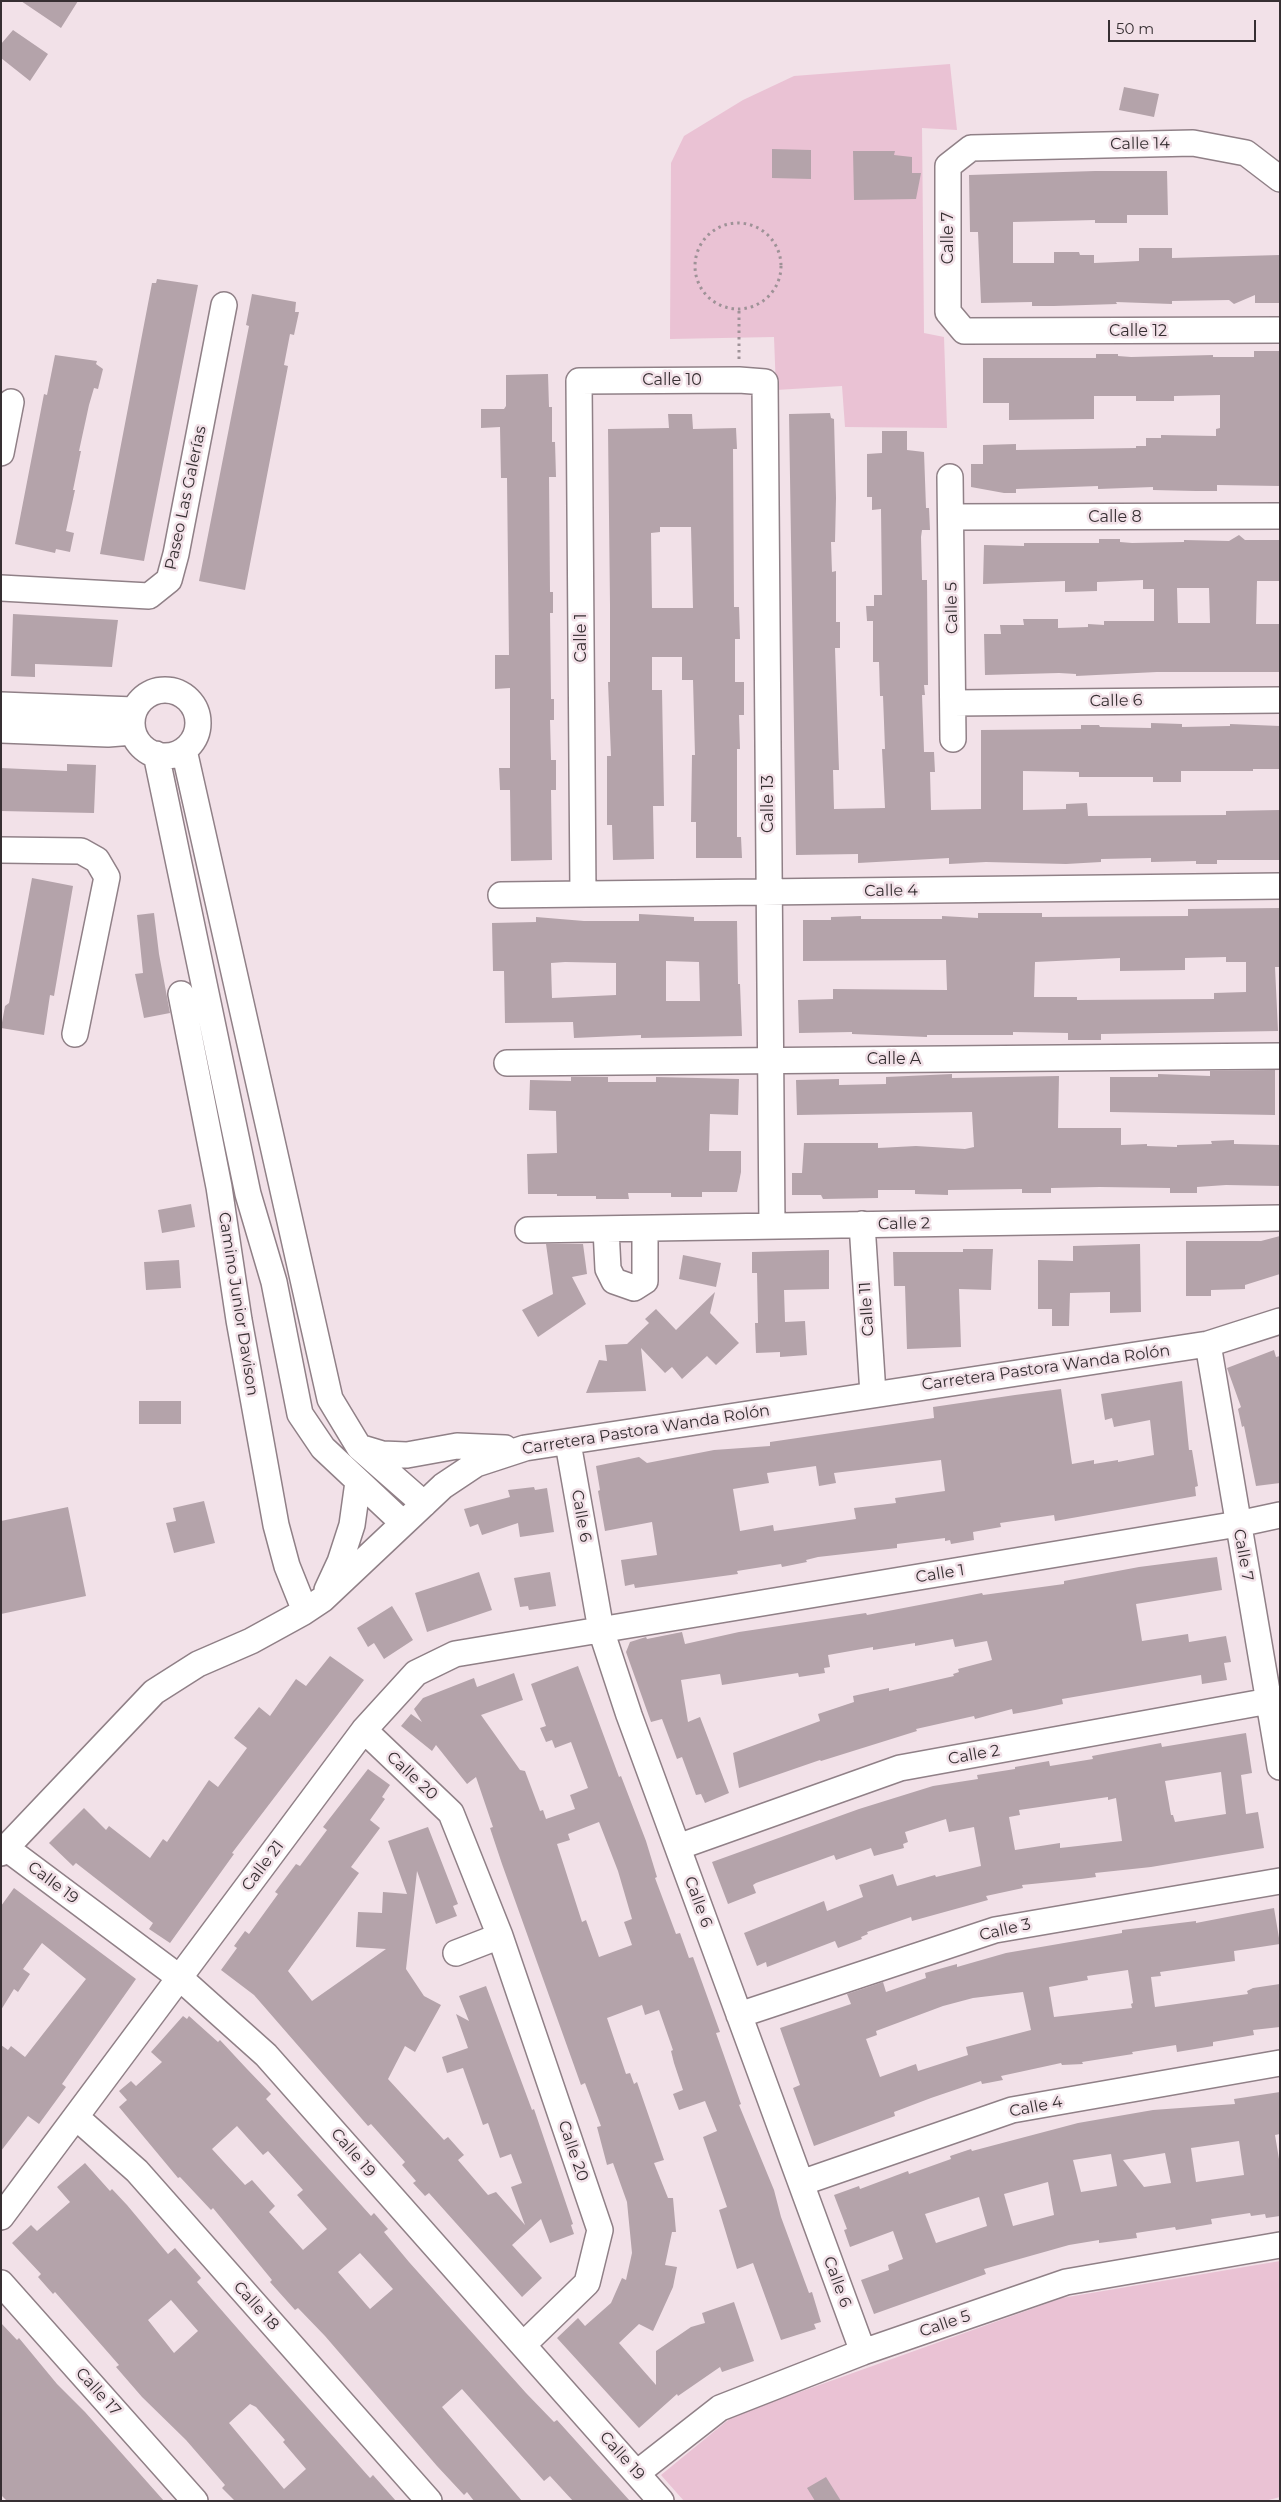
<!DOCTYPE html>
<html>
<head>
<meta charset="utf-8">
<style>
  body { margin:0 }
  #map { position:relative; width:1281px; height:2502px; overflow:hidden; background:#f2e1e8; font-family:Montserrat,sans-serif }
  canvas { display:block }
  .frame { position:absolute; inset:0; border:2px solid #362f32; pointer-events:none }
  .scale { position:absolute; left:1108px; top:20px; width:148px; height:22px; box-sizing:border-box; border:2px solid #362f32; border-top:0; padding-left:6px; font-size:15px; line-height:18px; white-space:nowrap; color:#362f32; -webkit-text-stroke:4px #f2e1e8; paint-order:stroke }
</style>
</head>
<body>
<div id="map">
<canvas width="1281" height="2502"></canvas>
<div class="frame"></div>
<div class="scale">50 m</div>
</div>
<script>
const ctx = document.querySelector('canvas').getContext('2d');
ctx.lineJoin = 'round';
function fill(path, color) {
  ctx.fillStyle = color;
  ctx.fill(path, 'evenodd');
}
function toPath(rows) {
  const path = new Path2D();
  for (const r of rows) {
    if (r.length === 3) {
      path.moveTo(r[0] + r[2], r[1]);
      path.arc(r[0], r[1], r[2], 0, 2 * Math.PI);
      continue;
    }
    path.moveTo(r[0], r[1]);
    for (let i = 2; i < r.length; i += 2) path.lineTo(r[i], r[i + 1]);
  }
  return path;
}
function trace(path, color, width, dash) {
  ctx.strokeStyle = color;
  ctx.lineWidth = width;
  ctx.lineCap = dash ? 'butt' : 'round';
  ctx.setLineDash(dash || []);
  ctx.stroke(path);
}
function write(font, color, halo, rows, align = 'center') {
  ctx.font = font + ' Montserrat,sans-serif';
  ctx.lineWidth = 5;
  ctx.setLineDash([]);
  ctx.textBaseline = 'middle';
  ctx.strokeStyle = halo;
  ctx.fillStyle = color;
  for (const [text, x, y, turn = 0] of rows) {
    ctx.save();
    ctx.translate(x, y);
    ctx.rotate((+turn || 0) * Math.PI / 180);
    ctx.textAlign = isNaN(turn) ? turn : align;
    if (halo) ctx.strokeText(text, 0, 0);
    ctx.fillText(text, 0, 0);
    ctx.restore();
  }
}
fill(toPath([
  [950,64,957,130,922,128,924,333,944,337,947,428,845,427,842,386,776,390,774,337,670,339,671,163,684,136,743,100,794,76],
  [1280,2261,1280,2497,1265,2501,684,2501,661,2475,733,2416,1062,2298]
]), '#eac2d4');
fill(toPath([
  [21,1,78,1,61,28],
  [13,30,48,54,30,81,1,58,1,44],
  [1124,87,1159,94,1154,117,1119,110],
  [772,149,811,150,811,179,772,178],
  [853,151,895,151,894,155,912,157,912,173,921,173,916,199,854,200],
  [1095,171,1167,171,1168,215,1127,215,1127,223,1095,223,1095,220,1013,222,1013,263,1054,263,1054,252,1079,252,1080,255,1094,255,1094,263,1139,261,1139,248,1172,248,1172,258,1280,255,1280,303,1255,303,1255,295,1234,304,1229,300,1172,301,1172,304,1116,302,1117,304,1054,306,1032,306,1032,302,981,303,978,232,970,232,969,175],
  [157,279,198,285,144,561,100,554,152,283,156,283],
  [252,294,296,302,295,312,299,312,294,335,290,334,284,365,288,366,245,590,199,581,249,326,246,325],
  [1254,351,1280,351,1280,486,1217,485,1217,491,1196,491,1153,490,1153,487,1098,489,1098,486,1016,489,1016,493,1004,493,971,487,971,464,983,464,983,445,1016,444,1016,450,1136,448,1136,446,1146,446,1146,438,1161,438,1161,435,1216,436,1216,429,1220,428,1220,395,1174,396,1174,401,1136,401,1136,396,1094,396,1094,419,1009,420,1009,403,983,403,983,358,1096,358,1096,354,1118,354,1118,356,1131,357,1213,355,1213,357,1254,357],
  [55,355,97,361,96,364,103,369,98,389,94,388,89,405,79,451,81,451,73,490,75,490,66,531,74,533,70,552,56,549,55,553,15,544,44,394,47,395],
  [548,374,549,407,552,407,552,442,555,442,556,477,549,477,550,592,553,592,553,613,550,613,551,699,554,699,554,720,550,720,551,760,556,760,556,790,551,790,552,860,511,861,510,790,500,790,499,768,510,768,510,688,495,689,495,655,509,655,507,478,501,478,500,427,481,428,481,409,504,409,506,406,506,375],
  [830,413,831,418,834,419,836,498,835,542,831,542,832,572,836,571,836,622,840,622,840,648,835,648,839,770,833,770,834,809,885,808,882,749,885,749,883,696,880,696,879,662,873,662,873,621,867,621,866,606,874,606,874,595,882,595,881,509,872,510,872,497,867,497,867,454,882,453,882,431,907,431,907,450,924,452,926,508,929,508,930,530,922,530,921,537,922,580,927,580,928,685,924,685,925,695,922,695,924,752,934,752,935,772,930,772,931,810,981,809,981,730,1081,729,1081,725,1099,725,1100,727,1151,728,1151,723,1182,724,1182,727,1230,726,1230,724,1280,726,1280,769,1253,769,1253,771,1181,771,1181,782,1153,782,1153,777,1079,777,1079,772,1023,771,1023,810,1066,809,1066,804,1087,803,1088,816,1226,815,1226,811,1280,810,1280,860,1217,860,1217,864,1196,864,1196,861,1151,862,1151,858,1101,859,1101,862,1066,864,986,862,949,864,949,858,858,863,858,854,796,855,789,414],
  [668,414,692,414,693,429,736,428,737,449,733,449,734,607,739,607,740,639,735,639,735,682,744,682,744,715,739,715,740,749,737,749,737,837,741,837,742,858,696,858,696,822,691,822,692,755,695,755,693,680,682,680,682,657,652,657,652,690,662,690,664,806,653,806,654,859,613,860,612,825,607,825,607,756,611,756,608,682,610,682,610,605,608,429,669,428],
  [660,527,691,527,693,608,652,608,651,533,660,532],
  [1239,535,1245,540,1280,540,1280,581,1257,581,1256,624,1280,624,1280,672,1157,672,1076,676,1076,674,1059,673,985,675,984,634,1001,634,1000,625,1024,625,1023,619,1058,619,1058,628,1088,627,1088,624,1104,625,1104,621,1154,621,1154,589,1143,589,1143,580,1097,582,1097,591,1065,592,1065,581,983,584,984,545,1024,546,1024,543,1099,543,1099,539,1120,539,1120,542,1132,543,1184,542,1184,540,1229,541],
  [1177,588,1209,588,1210,623,1178,623],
  [13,614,118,620,112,667,35,664,35,677,11,676],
  [67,764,96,765,94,813,1,811,1,768,67,771],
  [32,878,73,886,54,996,50,995,44,1035,1,1028,5,1006,9,1003],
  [1280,908,1280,967,1275,967,1278,1031,1101,1034,1101,1040,1068,1040,1068,1033,1013,1032,1013,1035,927,1035,927,1037,852,1034,852,1032,799,1033,798,1000,833,999,833,989,947,990,946,960,803,961,803,920,831,920,831,917,861,916,861,919,942,919,942,916,978,918,978,913,1042,913,1042,917,1188,916,1188,909],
  [1226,957,1226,962,1246,962,1246,992,1214,993,1214,999,1077,1000,1077,997,1034,997,1035,962,1120,958,1120,971,1185,970,1185,958],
  [154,913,159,954,170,1013,144,1018,135,974,143,973,137,915],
  [639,914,694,917,694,921,737,921,738,984,740,984,742,1036,641,1038,641,1035,574,1038,573,1022,505,1023,504,971,493,971,492,923,536,922,536,917,584,921,639,921],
  [666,961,699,962,700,1001,666,1001],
  [565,962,616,963,616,995,552,998,551,963],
  [1275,1070,1275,1115,1110,1112,1110,1077,1158,1077,1158,1074,1210,1076,1210,1071],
  [952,1074,952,1078,1059,1076,1058,1128,1121,1128,1121,1145,1147,1144,1147,1146,1177,1147,1177,1145,1212,1144,1211,1141,1234,1140,1234,1144,1280,1145,1280,1186,1226,1185,1197,1187,1197,1193,1170,1193,1170,1188,1100,1187,1051,1188,1051,1193,1022,1193,1022,1189,948,1190,948,1195,915,1194,915,1190,878,1190,878,1198,823,1199,821,1195,792,1195,792,1173,802,1173,804,1143,878,1143,878,1148,916,1146,965,1149,974,1147,972,1112,797,1115,796,1080,839,1079,839,1085,886,1084,886,1077],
  [571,1077,608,1077,608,1082,656,1082,656,1077,739,1079,738,1115,710,1114,709,1151,741,1151,741,1172,737,1192,702,1192,702,1197,671,1197,671,1193,628,1193,629,1199,596,1199,596,1196,557,1196,557,1194,528,1194,527,1154,557,1153,556,1111,529,1110,530,1080,571,1081],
  [191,1204,195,1227,162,1233,158,1210],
  [1280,1236,1280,1274,1245,1285,1245,1289,1211,1290,1211,1296,1186,1296,1186,1241,1261,1241],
  [546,1244,583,1244,587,1274,572,1277,586,1304,538,1337,522,1310,553,1294],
  [1140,1244,1141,1312,1110,1313,1110,1292,1070,1293,1069,1326,1052,1326,1052,1309,1038,1309,1038,1260,1073,1261,1073,1246],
  [963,1249,993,1249,992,1266,991,1290,959,1289,961,1347,907,1349,905,1286,894,1286,893,1252,963,1252],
  [829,1250,829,1289,784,1290,785,1322,805,1321,807,1355,780,1357,780,1352,756,1353,755,1323,758,1323,757,1273,752,1273,752,1252],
  [683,1255,721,1263,716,1287,679,1279],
  [179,1260,181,1288,146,1290,144,1262],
  [715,1292,710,1313,739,1343,716,1365,707,1356,682,1379,672,1367,665,1373,641,1348,646,1391,586,1393,599,1360,607,1361,605,1345,627,1344,649,1323,645,1319,656,1309,676,1330],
  [1274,1350,1276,1357,1280,1356,1280,1483,1256,1486,1244,1426,1242,1427,1238,1409,1241,1407,1227,1368],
  [1182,1381,1189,1450,1192,1450,1198,1486,1195,1487,1196,1496,1055,1521,1054,1515,1000,1523,1001,1527,973,1532,974,1540,951,1544,950,1540,945,1541,945,1538,897,1544,897,1548,818,1557,806,1560,807,1562,782,1567,781,1564,737,1571,738,1574,635,1588,634,1584,625,1586,621,1560,657,1555,652,1522,605,1531,598,1491,600,1490,596,1466,639,1457,647,1463,714,1450,770,1446,770,1442,934,1418,933,1407,1015,1395,1061,1389,1072,1464,1094,1460,1094,1464,1118,1460,1118,1462,1154,1455,1150,1420,1114,1427,1112,1418,1105,1420,1101,1394],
  [941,1460,945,1491,895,1498,896,1503,854,1508,856,1519,774,1531,773,1525,740,1531,733,1489,769,1483,767,1473,816,1466,819,1486,836,1483,834,1473],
  [139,1401,181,1401,181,1424,139,1424],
  [534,1487,535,1490,547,1488,554,1532,520,1537,518,1523,482,1535,478,1524,470,1527,464,1509,510,1497,508,1490],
  [204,1501,215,1543,174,1553,166,1523,176,1521,173,1508],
  [68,1507,86,1596,1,1614,1,1521],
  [1217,1557,1222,1590,1136,1604,1142,1641,1188,1634,1189,1642,1226,1636,1231,1662,1224,1663,1227,1680,1202,1684,1201,1675,1062,1699,1063,1704,1035,1710,1013,1714,1012,1709,975,1719,974,1716,916,1729,917,1731,821,1761,820,1760,739,1788,733,1753,820,1721,818,1714,854,1702,853,1696,889,1688,889,1691,954,1676,953,1674,959,1672,958,1669,992,1660,987,1641,955,1647,953,1639,915,1646,915,1643,873,1650,873,1647,828,1655,830,1667,824,1668,825,1673,799,1677,798,1673,722,1685,720,1674,681,1680,688,1722,700,1717,729,1793,705,1803,701,1794,696,1795,682,1757,677,1759,662,1719,651,1722,626,1652,630,1642,646,1637,647,1639,682,1632,685,1644,739,1632,866,1613,867,1615,982,1593,983,1595,1064,1584,1064,1581,1139,1567],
  [479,1572,492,1610,427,1632,415,1593],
  [550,1572,556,1606,529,1610,528,1606,520,1607,514,1578],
  [392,1606,413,1640,384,1659,374,1643,368,1647,357,1628],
  [330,1656,364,1680,232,1853,234,1854,170,1943,149,1929,153,1923,76,1863,73,1866,49,1843,84,1808,106,1830,109,1826,150,1858,163,1839,167,1842,209,1780,218,1787,247,1748,234,1738,259,1707,270,1716,296,1679,306,1686],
  [578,1666,619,1777,621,1776,646,1841,657,1877,655,1878,676,1934,680,1933,689,1958,693,1957,707,1996,720,2032,716,2033,741,2104,739,2105,774,2190,781,2217,809,2293,812,2292,821,2322,814,2324,816,2329,781,2340,753,2263,737,2269,719,2210,727,2207,703,2137,717,2131,705,2101,679,2110,673,2094,683,2090,674,2063,671,2051,673,2050,659,2010,645,2015,642,2005,607,2018,626,2074,630,2073,634,2084,637,2082,664,2160,654,2163,668,2198,673,2198,676,2232,672,2232,665,2265,677,2267,673,2287,653,2331,639,2324,619,2343,656,2385,656,2351,691,2327,705,2323,702,2313,734,2302,754,2361,722,2372,720,2367,678,2396,677,2394,639,2428,557,2338,578,2318,585,2326,611,2303,622,2278,626,2280,632,2253,627,2202,613,2163,607,2165,597,2127,601,2126,585,2083,581,2085,502,1864,490,1828,493,1827,476,1777,467,1784,436,1745,432,1751,401,1726,411,1714,422,1722,414,1709,423,1698,474,1678,477,1687,514,1673,523,1700,481,1715,520,1770,525,1771,540,1811,543,1810,546,1819,575,1809,570,1795,588,1788,571,1742,555,1748,552,1740,546,1742,540,1728,546,1726,531,1684],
  [599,1822,618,1871,632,1919,624,1922,632,1945,599,1957,586,1920,582,1922,557,1844,570,1840,568,1834],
  [1246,1733,1252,1773,1241,1775,1246,1814,1258,1812,1264,1848,1151,1867,1095,1873,1096,1877,1081,1879,1022,1885,1023,1888,986,1896,988,1900,912,1921,911,1917,867,1932,868,1934,861,1937,862,1939,838,1948,835,1941,767,1967,766,1962,757,1966,744,1933,824,1901,827,1911,863,1897,859,1885,893,1874,897,1886,935,1875,936,1877,981,1866,974,1827,949,1832,946,1819,905,1832,908,1842,903,1844,904,1848,874,1856,871,1848,836,1860,834,1855,756,1883,753,1885,756,1893,728,1904,712,1862,859,1809,933,1786,978,1779,977,1775,1015,1769,1015,1767,1049,1761,1050,1766,1093,1759,1092,1756,1161,1743,1162,1747],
  [1221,1772,1226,1814,1175,1822,1173,1815,1171,1815,1165,1781],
  [1108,1797,1108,1800,1116,1798,1122,1841,1060,1848,1060,1843,1015,1850,1009,1817,1020,1815,1019,1810],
  [368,1769,390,1785,382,1797,385,1799,370,1820,380,1828,351,1867,359,1873,288,1971,312,2001,386,1949,356,1947,358,1912,382,1913,383,1892,407,1894,388,1841,428,1827,458,1904,453,1906,457,1916,436,1924,417,1871,406,1969,424,1996,441,2005,415,2052,405,2046,388,2079,444,2140,448,2137,464,2155,458,2160,488,2195,496,2192,525,2225,511,2187,522,2183,511,2154,500,2158,488,2123,483,2125,463,2068,447,2073,442,2057,468,2048,456,2014,469,2021,459,1996,486,1986,532,2110,534,2109,573,2224,571,2225,574,2234,550,2243,541,2219,512,2245,542,2278,522,2297,429,2193,425,2196,413,2183,416,2181,402,2165,405,2162,371,2124,368,2126,254,1995,221,1970,237,1948,234,1946,245,1931,249,1934,278,1894,275,1892,296,1864,300,1866,327,1830,323,1827],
  [14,1888,136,1979,62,2084,66,2087,39,2124,28,2116,1,2151,1,2045,8,2050,11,2046,25,2057,86,1979,42,1943,23,1969,30,1974,18,1992,14,1989,1,2010,1,1906],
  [1274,1908,1280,1944,1234,1951,1235,1961,1160,1972,1161,1976,1151,1977,1155,2007,1248,1994,1247,1991,1253,1988,1280,1984,1280,2027,1253,2030,1254,2035,1213,2042,1213,2046,1177,2052,1176,2045,1132,2052,1133,2054,1082,2062,1083,2064,1062,2065,1061,2063,1001,2076,1003,2080,982,2084,981,2081,931,2098,894,2112,895,2116,814,2146,793,2088,800,2085,780,2028,851,2004,847,1994,883,1982,886,1992,926,1978,925,1973,957,1964,957,1967,1006,1953,1122,1933,1122,1930,1196,1921,1196,1923],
  [1128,1970,1133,2003,1131,2004,1132,2008,1054,2017,1049,1987,1088,1980,1087,1976],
  [1023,1992,1031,2030,966,2047,968,2055,918,2071,916,2064,880,2077,866,2039,877,2035,876,2031,943,2006,973,1998],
  [183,2016,187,2019,189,2016,218,2042,220,2040,247,2069,271,2094,266,2099,371,2216,374,2213,388,2229,384,2232,409,2262,526,2393,554,2422,557,2420,630,2501,573,2501,550,2476,544,2481,462,2389,442,2407,522,2501,474,2501,467,2492,464,2495,437,2466,325,2336,298,2308,295,2310,270,2282,272,2280,213,2208,211,2210,180,2177,178,2178,119,2107,127,2100,119,2091,131,2081,136,2086,162,2062,151,2052],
  [237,2126,263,2155,268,2151,303,2190,297,2195,327,2229,303,2250,269,2212,275,2206,252,2180,245,2185,212,2149],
  [360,2253,393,2289,370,2309,338,2272],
  [1280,2092,1280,2134,1275,2135,1280,2165,1280,2216,1266,2218,1265,2214,1251,2216,1250,2213,1211,2219,1212,2224,1176,2230,1175,2227,1136,2233,1137,2238,1099,2243,1099,2240,1069,2245,984,2269,986,2274,874,2314,861,2280,889,2270,888,2265,903,2259,893,2231,850,2247,844,2230,847,2229,834,2195,859,2186,860,2189,908,2171,909,2174,951,2159,950,2156,971,2149,972,2151,1078,2123,1153,2110,1235,2104,1234,2099],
  [1239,2141,1244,2175,1196,2182,1191,2148],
  [1165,2153,1171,2183,1144,2187,1123,2160],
  [1111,2154,1117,2186,1081,2192,1073,2160],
  [1048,2182,1054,2215,1013,2226,1004,2194],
  [979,2197,987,2226,936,2243,925,2214],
  [85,2163,110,2191,112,2189,127,2205,168,2254,175,2248,201,2278,197,2282,251,2344,370,2478,373,2475,396,2501,235,2501,222,2488,225,2485,186,2440,142,2397,116,2367,119,2365,55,2292,53,2294,38,2277,41,2274,12,2243,31,2225,37,2231,70,2202,57,2187],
  [171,2300,198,2331,174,2353,148,2320],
  [250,2404,256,2407,285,2440,283,2442,306,2469,284,2489,229,2423],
  [1,2323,17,2340,19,2338,57,2384,85,2412,164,2501,7,2501,1,2495],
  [826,2477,841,2501,815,2501,807,2488]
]), '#b4a3aa');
const minor = toPath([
  [1280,179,1246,153,1193,143,971,148,948,166,948,312,964,331,1280,330],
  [1,453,11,402],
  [950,477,953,739],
  [951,517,1280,516],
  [1,588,149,596,169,580,176,554,224,305],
  [165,723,33],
  [953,703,1280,700],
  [1,705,134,710],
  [1,730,108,734,133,732],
  [184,750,330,1399,359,1447,424,1504],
  [156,754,248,1194,274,1282,300,1414,323,1448,403,1523],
  [1,850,81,851,97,860,107,877,75,1034],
  [583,894,579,381,739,380,765,382,772,1226],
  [501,895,1280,886],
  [181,994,219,1187,239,1320,276,1525,287,1566,305,1611],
  [507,1063,1280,1056],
  [862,1224,873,1394],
  [606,1229,608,1269,614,1281,634,1288,645,1281,645,1229],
  [528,1230,1280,1218],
  [1208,1344,1280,1767],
  [568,1443,601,1630,629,1715,863,2352],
  [362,1448,382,1454,407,1455,457,1446,505,1448],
  [327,1590,340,1562,352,1525,358,1482],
  [364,1730,451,1813,500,1936,600,2230,587,2283,523,2345],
  [678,1847,900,1768,1280,1699],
  [6,1848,180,1978,266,2055,661,2501],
  [1,1853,154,1692,198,1664,251,1641,302,1613,323,1599,443,1486,476,1464,525,1448,1208,1344,1280,1321],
  [456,1953,500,1936],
  [739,2015,995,1930,1280,1881],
  [76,2117,137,2171,429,2501],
  [801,2183,1012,2110,1280,2063],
  [1,2217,364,1730,416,1673,455,1654,1238,1524,1280,1515],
  [1,2283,195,2501],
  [637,2473,720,2408,863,2352,1066,2282,1280,2245]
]);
trace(minor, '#908087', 28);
trace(toPath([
  [738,266,43],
  [739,359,739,309]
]), '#9e9297', 3, [2.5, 4]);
trace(minor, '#fff', 25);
write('16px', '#362f32', '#f2e1e8', [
  ["Calle 14",1140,144,-1],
  ["Calle 7",948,238,-90],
  ["Calle 12",1138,331],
  ["Calle 10",672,380],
  ["Paseo Las Galerías",186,498,-78],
  ["Calle 8",1115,517],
  ["Calle 5",952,608,-91],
  ["Calle 1",581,638,-90],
  ["Calle 6",1116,701,-1],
  ["Calle 13",768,804,-90],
  ["Calle 4",891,891,-1],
  ["Calle A",894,1059],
  ["Calle 2",904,1224,-1],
  ["Camino Junior Davison",238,1304,81],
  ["Calle 11",867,1309,-94],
  ["Carretera Pastora Wanda Rolón",1046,1368,-8],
  ["Carretera Pastora Wanda Rolón",646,1430,-9],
  ["Calle 6",581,1516,80],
  ["Calle 7",1243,1555,80],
  ["Calle 1",940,1574,-9],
  ["Calle 2",974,1755,-10],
  ["Calle 20",412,1776,43],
  ["Calle 21",263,1866,-53],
  ["Calle 19",53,1883,37],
  ["Calle 6",698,1902,70],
  ["Calle 3",1005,1930,-13],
  ["Calle 4",1036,2107,-11],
  ["Calle 20",573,2151,71],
  ["Calle 19",353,2153,49],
  ["Calle 6",837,2282,70],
  ["Calle 18",256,2306,48],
  ["Calle 5",945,2324,-19],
  ["Calle 17",98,2392,48],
  ["Calle 19",622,2456,48]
]);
</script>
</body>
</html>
